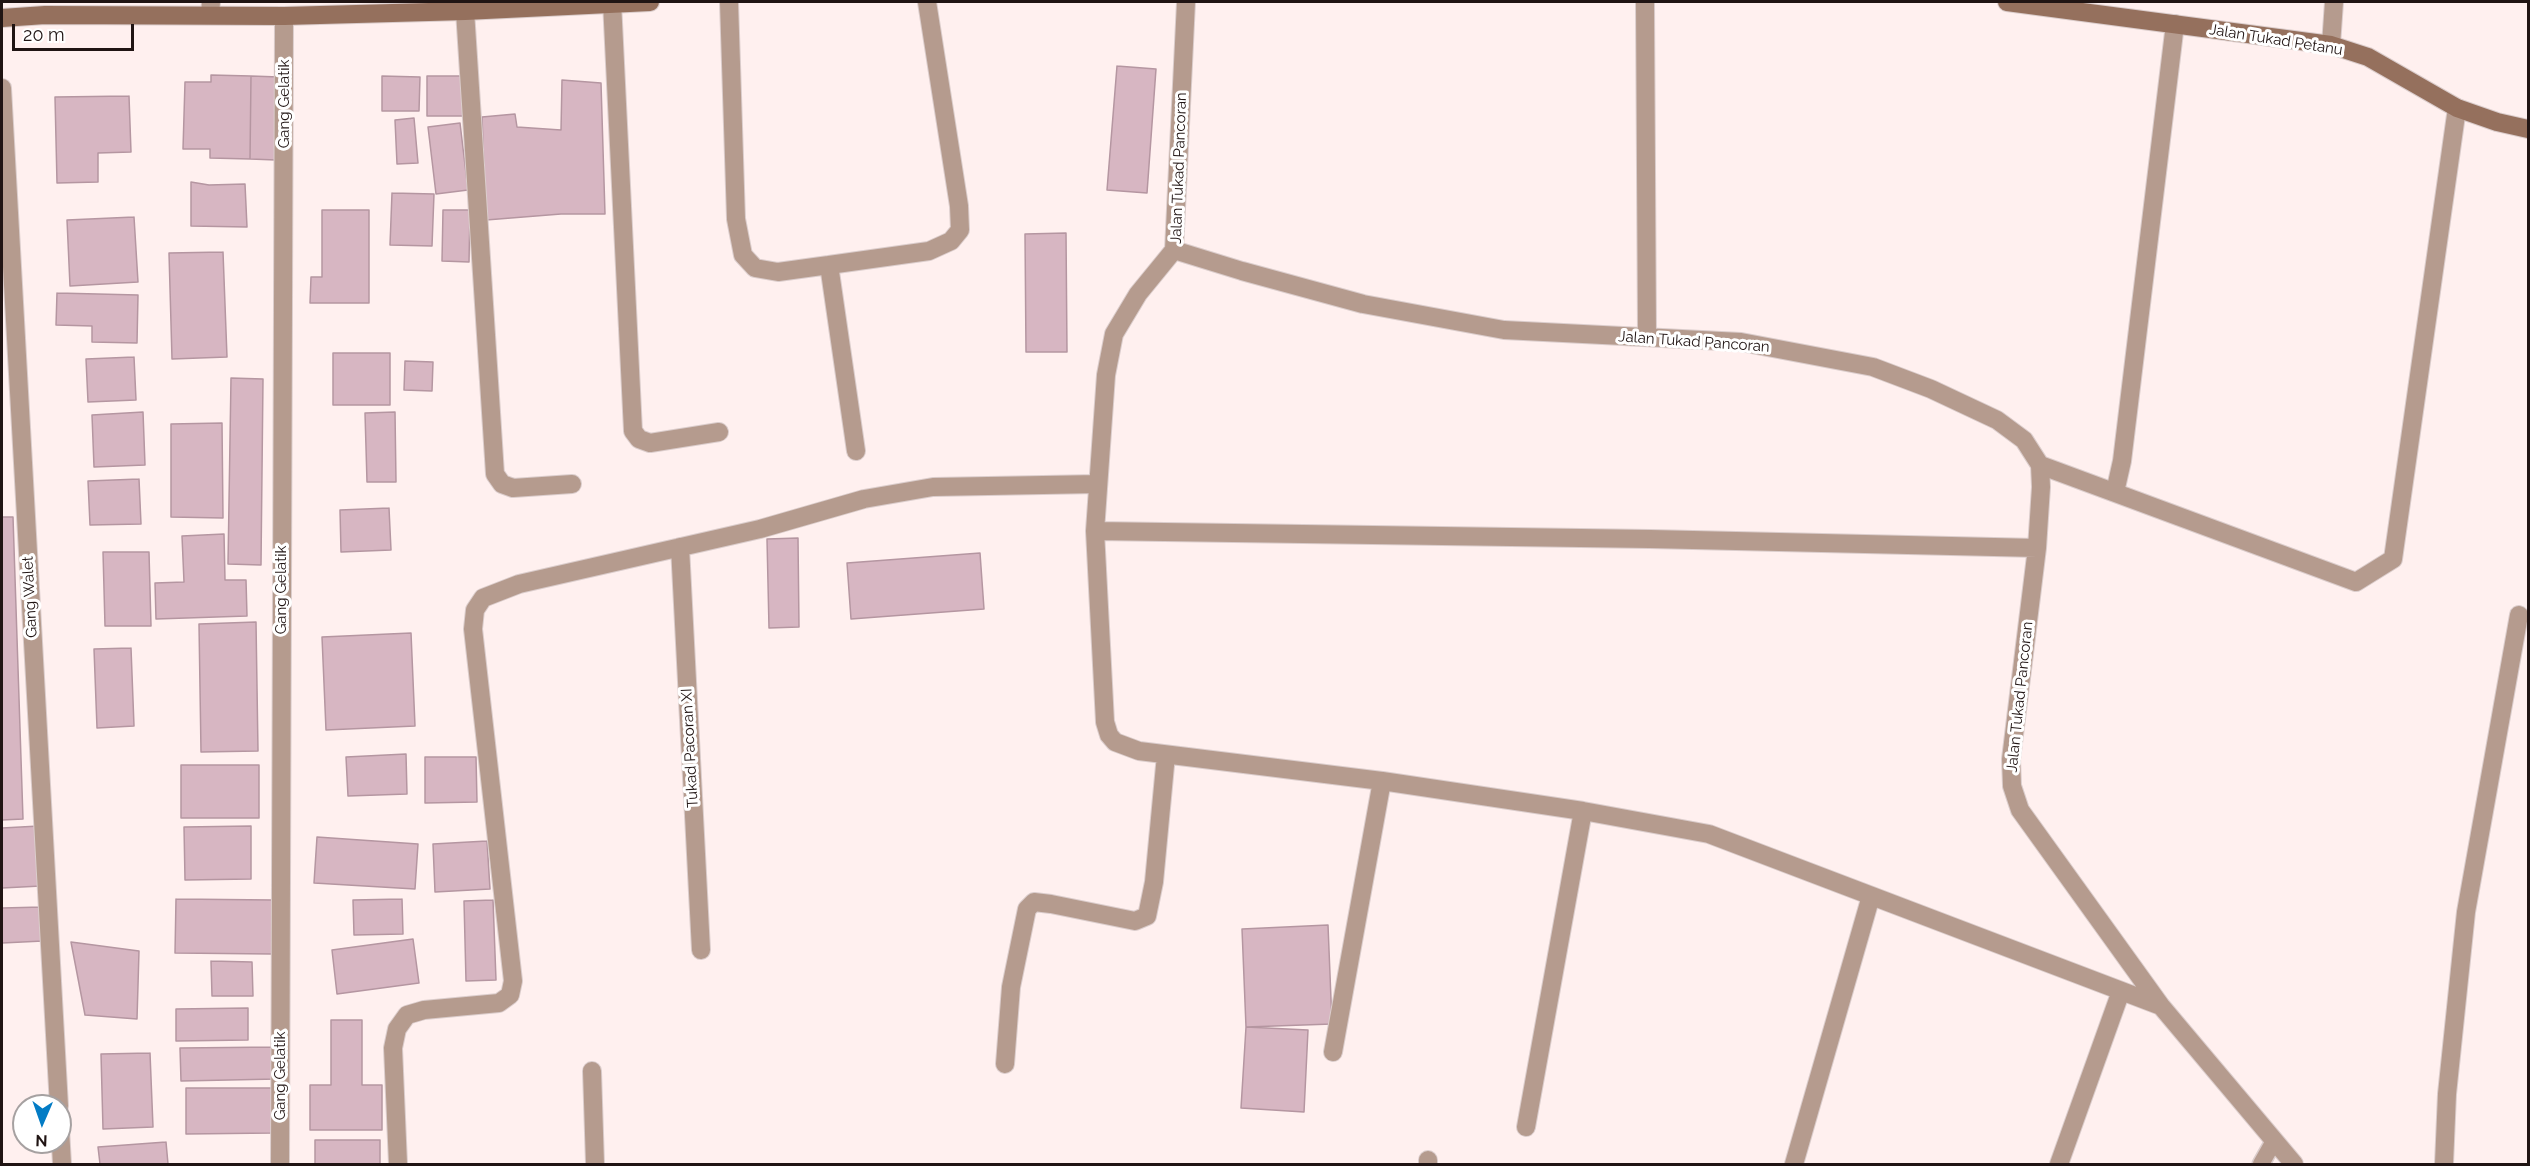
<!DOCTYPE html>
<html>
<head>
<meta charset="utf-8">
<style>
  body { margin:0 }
  #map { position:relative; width:2530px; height:1166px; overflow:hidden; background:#fff0ef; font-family:Raleway,sans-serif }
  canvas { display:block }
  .frame { position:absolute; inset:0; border:3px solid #201413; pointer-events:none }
  .north { position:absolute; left:12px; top:1094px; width:60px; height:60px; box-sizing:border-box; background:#fff; border:2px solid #a6a1a1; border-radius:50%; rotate:182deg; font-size:16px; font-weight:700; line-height:24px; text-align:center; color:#201413 }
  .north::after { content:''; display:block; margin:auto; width:21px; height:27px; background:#037cc5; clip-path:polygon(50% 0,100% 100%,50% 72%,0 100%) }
  .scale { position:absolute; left:12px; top:24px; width:122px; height:27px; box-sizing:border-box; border:3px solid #201413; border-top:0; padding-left:8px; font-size:18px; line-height:21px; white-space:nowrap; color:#201413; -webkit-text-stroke:4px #fff; paint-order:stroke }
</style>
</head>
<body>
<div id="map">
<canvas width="2530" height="1166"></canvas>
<div class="frame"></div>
<div class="north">N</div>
<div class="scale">20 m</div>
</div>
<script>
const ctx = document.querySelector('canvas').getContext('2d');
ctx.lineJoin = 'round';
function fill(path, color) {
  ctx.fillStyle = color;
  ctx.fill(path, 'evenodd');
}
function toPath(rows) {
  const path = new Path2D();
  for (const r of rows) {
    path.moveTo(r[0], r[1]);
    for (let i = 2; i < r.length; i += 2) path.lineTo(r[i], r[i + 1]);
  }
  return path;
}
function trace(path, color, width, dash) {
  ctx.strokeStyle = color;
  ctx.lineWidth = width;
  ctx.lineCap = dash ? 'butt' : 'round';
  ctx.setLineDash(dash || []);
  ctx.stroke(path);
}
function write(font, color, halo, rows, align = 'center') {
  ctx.font = font + ' Raleway,sans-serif';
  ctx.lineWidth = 6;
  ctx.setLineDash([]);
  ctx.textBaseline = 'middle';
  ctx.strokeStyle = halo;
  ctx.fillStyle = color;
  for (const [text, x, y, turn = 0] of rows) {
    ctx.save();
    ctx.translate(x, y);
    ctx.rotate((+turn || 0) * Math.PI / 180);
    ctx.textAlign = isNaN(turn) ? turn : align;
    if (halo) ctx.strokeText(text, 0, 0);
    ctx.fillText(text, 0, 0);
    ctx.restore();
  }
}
const building = toPath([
  [1117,66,1156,69,1147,193,1107,190,1117,66],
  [211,75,251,76,250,159,210,158,210,149,183,149,185,82,211,82,211,75],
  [251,76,279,77,276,160,250,159,251,76],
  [382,76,420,77,419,111,382,111,382,76],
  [427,76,464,76,465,116,427,116,427,76],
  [562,80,601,83,605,214,561,214,486,220,482,117,515,114,517,127,561,130,562,80],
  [129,96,131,152,98,153,98,182,57,183,55,97,129,96],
  [414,118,418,163,397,164,395,120,414,118],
  [460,123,468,190,436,194,428,127,460,123],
  [191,182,209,185,245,184,247,227,191,226,191,182],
  [392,193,434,194,432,246,390,245,392,193],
  [322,210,369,210,369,303,310,303,311,277,322,277,322,210],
  [443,210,470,210,469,262,442,261,443,210],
  [134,217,138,282,70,286,67,220,134,217],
  [1066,233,1067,352,1026,352,1025,234,1066,233],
  [223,252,227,357,172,359,169,253,223,252],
  [57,293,138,295,137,343,92,342,92,326,56,325,57,293],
  [333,353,390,353,390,405,333,405,333,353],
  [134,357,136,400,88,402,86,359,134,357],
  [405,361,433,362,432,391,404,390,405,361],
  [231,378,263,379,261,565,228,564,231,378],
  [143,412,145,465,94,467,92,415,143,412],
  [395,412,396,482,367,482,365,413,395,412],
  [222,423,223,518,171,517,171,424,222,423],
  [139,479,141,524,90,525,88,481,139,479],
  [389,508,391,550,341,552,340,510,389,508],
  [2,517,13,517,23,819,2,820,2,517],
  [224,534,225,580,246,580,247,616,156,619,155,583,184,582,182,536,224,534],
  [798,538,799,627,769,628,767,539,798,538],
  [103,552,149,552,151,626,105,626,103,552],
  [980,553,984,609,851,619,847,563,980,553],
  [256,622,258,751,201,752,199,624,256,622],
  [411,633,415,726,326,730,322,637,411,633],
  [131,648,134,726,97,728,94,649,131,648],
  [406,754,407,794,348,796,346,757,406,754],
  [425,757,476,757,477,802,425,803,425,757],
  [181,765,259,765,259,818,181,818,181,765],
  [39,826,41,886,2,888,2,828,39,826],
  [251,826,251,879,185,880,184,827,251,826],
  [317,837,418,844,415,889,314,883,317,837],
  [487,841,490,889,435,892,433,844,487,841],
  [176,899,273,900,272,954,175,953,176,899],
  [402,899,403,934,354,935,353,900,402,899],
  [493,900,496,980,466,981,464,901,493,900],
  [42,907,43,941,2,943,2,908,42,907],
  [1328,925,1332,1024,1246,1027,1242,929,1328,925],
  [413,939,419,983,337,994,332,950,413,939],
  [71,942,139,951,137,1019,85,1015,71,942],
  [211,961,252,962,253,996,212,996,211,961],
  [248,1008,248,1040,176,1041,176,1009,248,1008],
  [331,1020,362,1020,362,1085,382,1085,382,1130,310,1130,310,1085,331,1085,331,1020],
  [1246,1027,1308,1030,1304,1112,1241,1108,1246,1027],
  [276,1047,277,1079,181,1081,180,1048,276,1047],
  [150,1053,153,1127,103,1129,101,1054,150,1053],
  [186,1088,272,1088,273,1133,186,1134,186,1088],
  [315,1140,380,1140,380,1164,315,1164,315,1140],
  [166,1142,168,1164,100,1164,98,1147,166,1142]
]);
fill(building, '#d7b6c2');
trace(building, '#b596a1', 1.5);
const lane = toPath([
  [2261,1164,2274,1141]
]);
const street = toPath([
  [612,2,633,431,639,439,650,443,719,432],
  [729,2,736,219,743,255,755,268,778,272,829,265],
  [1186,2,1174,250,1242,271,1363,304,1504,330,1741,342,1873,367,1931,389,1997,420,2024,440,2040,465,2041,487,2037,548,2011,759,2012,786,2020,810,2161,1006,2294,1164],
  [1645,2,1647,337],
  [465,11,495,474,502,484,513,488,572,484],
  [210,14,211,2],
  [2331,45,2334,2],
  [2,88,59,1106],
  [1174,250,1138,294,1114,334,1106,375,1095,531,1105,722,1109,735,1115,742,1139,751,1382,781,1583,811,1709,834,2161,1006],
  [856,451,829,265,929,251,951,241,960,230,959,206,927,2],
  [2040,465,2356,582,2393,559,2457,108],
  [2115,492,2122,461,2175,24],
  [1095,531,1650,539,2037,548],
  [680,547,701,950],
  [1333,1052,1382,781],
  [1005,1064,1011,987,1027,909,1034,902,1051,904,1135,921,1147,916,1154,882,1166,755],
  [592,1071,595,1164],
  [1526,1127,1583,811],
  [60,1129,62,1164],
  [280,1164,284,16],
  [398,1164,393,1048,397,1029,407,1015,424,1010,499,1003,510,995,513,981,473,629,475,610,483,598,519,584,760,529,864,499,933,487,1098,484],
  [1428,1164,1428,1160],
  [1794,1164,1871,896],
  [2059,1164,2121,991],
  [2444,1164,2447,1094,2466,912,2519,615]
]);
const secondary = toPath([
  [2007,2,2331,45,2368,57,2457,108,2497,122,2528,129],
  [2,18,45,15,284,16,465,11,650,2]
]);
trace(lane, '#dbcdcc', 19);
trace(street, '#dbcdcc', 20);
trace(secondary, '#dbcdcc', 20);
trace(lane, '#b59b8e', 16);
trace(street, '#b59b8e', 18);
trace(secondary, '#95705d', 18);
write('15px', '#201413', '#fff', [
  ["Jalan Tukad Petanu",2276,40,9],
  ["Gang Gelatik",284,104,-90],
  ["Jalan Tukad Pancoran",1179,168,-88],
  ["Jalan Tukad Pancoran",1694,342,4],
  ["Gang Gelatik",281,590,-90],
  ["Gang Walet",30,597,-93],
  ["Jalan Tukad Pancoran",2020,697,-84],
  ["Tukad Pacoran XI",690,748,-93],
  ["Gang Gelatik",280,1076,-90]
]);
</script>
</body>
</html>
